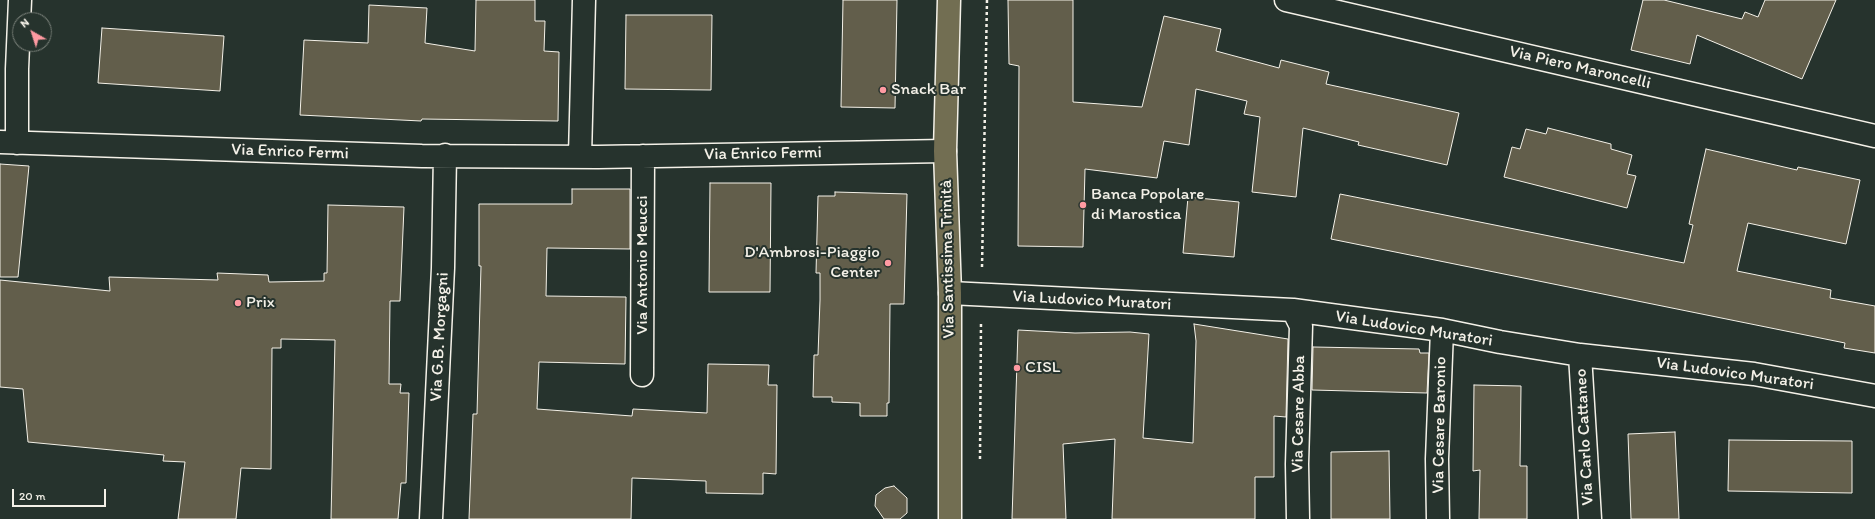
<!DOCTYPE html>
<html>
<head>
<meta charset="utf-8">
<style>
  body { margin:0 }
  #map { position:relative; width:1875px; height:519px; overflow:hidden; background:#26332d; font-family:Itim,sans-serif }
  canvas { display:block }
  .north { position:absolute; left:12px; top:12px; width:40px; height:40px; box-sizing:border-box; background:#26332d; border:1px solid #787f78; border-radius:50%; rotate:321deg; font-size:11px; font-weight:700; line-height:16px; text-align:center; color:#f4f1e8 }
  .north::after { content:''; display:block; margin:auto; width:14px; height:18px; background:#ff9aa2; clip-path:polygon(50% 0,100% 100%,50% 72%,0 100%) }
  .scale { position:absolute; left:12px; top:489px; width:94px; height:18px; box-sizing:border-box; border:2px solid #f4f1e8; border-top:0; padding-left:5px; font-size:12px; line-height:14px; white-space:nowrap; color:#f4f1e8; -webkit-text-stroke:3px #26332d; paint-order:stroke }
</style>
</head>
<body>
<div id="map">
<canvas width="1875" height="519"></canvas>
<div class="north">N</div>
<div class="scale">20 m</div>
</div>
<script>
const ctx = document.querySelector('canvas').getContext('2d');
ctx.lineJoin = 'round';
function fill(path, color) {
  ctx.fillStyle = color;
  ctx.fill(path, 'evenodd');
}
function toPath(rows) {
  const path = new Path2D();
  for (const r of rows) {
    path.moveTo(r[0], r[1]);
    for (let i = 2; i < r.length; i += 2) path.lineTo(r[i], r[i + 1]);
  }
  return path;
}
function trace(path, color, width, dash) {
  ctx.strokeStyle = color;
  ctx.lineWidth = width;
  ctx.lineCap = dash ? 'butt' : 'round';
  ctx.setLineDash(dash || []);
  ctx.stroke(path);
}
function write(font, color, halo, rows, align = 'center') {
  ctx.font = font + ' Itim,sans-serif';
  ctx.lineWidth = 4;
  ctx.setLineDash([]);
  ctx.textBaseline = 'middle';
  ctx.strokeStyle = halo;
  ctx.fillStyle = color;
  for (const [text, x, y, turn = 0] of rows) {
    ctx.save();
    ctx.translate(x, y);
    ctx.rotate((+turn || 0) * Math.PI / 180);
    ctx.textAlign = isNaN(turn) ? turn : align;
    if (halo) ctx.strokeText(text, 0, 0);
    ctx.fillText(text, 0, 0);
    ctx.restore();
  }
}
const building = toPath([
  [476,0,535,0,535,21,545,21,544,51,559,52,558,121,422,119,421,121,300,115,304,40,368,43,369,5,427,8,425,43,475,51,476,0],
  [843,0,897,0,895,108,841,107,843,0],
  [1008,0,1073,0,1073,102,1142,107,1164,16,1221,29,1216,51,1279,68,1281,60,1329,72,1326,84,1459,113,1447,165,1358,145,1359,142,1303,128,1296,197,1252,192,1260,117,1244,114,1247,101,1196,89,1189,145,1164,141,1157,178,1085,169,1083,247,1018,246,1019,66,1009,64,1008,0],
  [1643,0,1664,0,1742,19,1745,12,1758,17,1765,0,1836,0,1802,79,1697,35,1690,64,1631,50,1643,0],
  [626,15,712,15,711,90,625,89,626,15],
  [102,28,224,36,220,91,98,83,102,28],
  [1548,128,1611,144,1611,149,1632,155,1627,174,1636,176,1627,208,1504,177,1512,147,1520,149,1526,129,1546,134,1548,128],
  [1706,149,1797,170,1798,167,1860,180,1846,244,1748,223,1737,271,1831,290,1830,298,1875,306,1875,353,1844,348,1845,343,1331,239,1340,194,1684,263,1693,225,1689,224,1706,149],
  [0,164,29,166,18,277,0,277,0,164],
  [710,183,771,183,770,292,709,292,710,183],
  [572,189,630,189,630,249,547,248,546,296,626,297,625,364,539,362,537,409,632,416,633,409,707,413,708,364,769,365,768,385,777,385,776,474,763,473,763,494,706,493,706,481,632,478,631,519,469,519,473,414,477,414,481,266,479,266,479,204,572,204,572,189],
  [835,192,907,194,904,304,890,304,889,403,887,403,887,416,860,416,860,403,832,402,832,397,813,397,814,355,818,355,820,300,820,273,816,273,818,196,835,196,835,192],
  [1188,197,1239,202,1234,257,1183,253,1188,197],
  [328,205,404,207,400,301,390,301,389,384,401,384,400,393,409,393,406,483,401,483,398,519,331,519,335,340,281,339,281,348,272,348,271,469,241,468,236,519,178,519,185,462,163,461,164,455,28,442,23,389,0,387,0,280,110,291,109,277,218,280,217,273,268,275,269,282,324,281,324,273,327,273,328,205],
  [1194,324,1288,339,1286,417,1274,416,1274,477,1255,477,1255,519,1112,519,1115,439,1063,444,1066,519,1012,519,1018,330,1075,333,1130,332,1149,334,1143,438,1193,443,1196,341,1194,324],
  [1313,347,1419,349,1420,353,1429,353,1427,393,1312,390,1313,347],
  [1474,385,1521,386,1520,466,1527,466,1527,519,1479,519,1480,470,1473,471,1474,385],
  [1675,432,1679,519,1631,519,1628,434,1675,432],
  [1729,440,1852,441,1852,493,1728,491,1729,440],
  [1389,451,1390,519,1331,519,1331,452,1389,451],
  [894,486,907,498,907,513,900,519,884,519,875,506,876,495,885,488,894,486]
]);
fill(building, '#625e4b');
trace(building, '#f4f1e8', 1);
const street = toPath([
  [1286,0,1875,136],
  [0,142,422,156,598,157,945,151],
  [17,143,17,69,20,0],
  [580,156,584,0],
  [950,293,1293,310,1442,330,1500,342,1580,355,1754,374,1875,396],
  [1293,310,1301,326,1297,464,1298,519],
  [1580,355,1590,519],
  [642,375,643,156],
  [431,519,443,268,445,155],
  [1438,519,1437,459,1442,330]
]);
const primary = toPath([
  [949,0,945,151,950,293,950,519]
]);
trace(street, '#f4f1e8', 25);
trace(primary, '#f4f1e8', 25);
trace(toPath([
  [982,267,987,0],
  [980,459,981,322]
]), '#f4f1e8', 2.5, [3, 3]);
trace(street, '#26332d', 22);
trace(primary, '#726e52', 22);
for (const [x, y, r, color] of [
  [883,90,4,"#ff9aa2"],
  [1083,205,4,"#ff9aa2"],
  [888,263,4,"#ff9aa2"],
  [238,303,4,"#ff9aa2"],
  [1017,368,4,"#ff9aa2"]
]) {
  const dot = new Path2D();
  dot.arc(x, y, r, 0, 2 * Math.PI);
  ctx.fillStyle = color;
  ctx.fill(dot);
  trace(dot, '#26332d', 1.5);
}
write('17px', '#f4f1e8', '#26332d', [
  ["Via Piero Maroncelli",1580,68,13],
  ["Via Enrico Fermi",290,152,2],
  ["Via Enrico Fermi",763,154,-1],
  ["Via Santissima Trinità",948,259,-91],
  ["Via Antonio Meucci",643,265,-90],
  ["Via Ludovico Muratori",1092,301,3],
  ["Via Ludovico Muratori",1414,329,9],
  ["Via G.B. Morgagni",440,337,-87],
  ["Via Ludovico Muratori",1735,374,8],
  ["Via Cesare Abba",1299,414,-89],
  ["Via Cesare Baronio",1440,425,-89],
  ["Via Carlo Cattaneo",1585,437,-93]
]);
write('17px', '#f4f1e8', '#26332d', [
  ["Snack Bar",891,90],
  ["Banca Popolare",1091,195],
  ["di Marostica",1091,215],
  ["D'Ambrosi-Piaggio",880,253,"right"],
  ["Center",880,273,"right"],
  ["Prix",246,303],
  ["CISL",1025,368]
], 'left');
</script>
</body>
</html>
